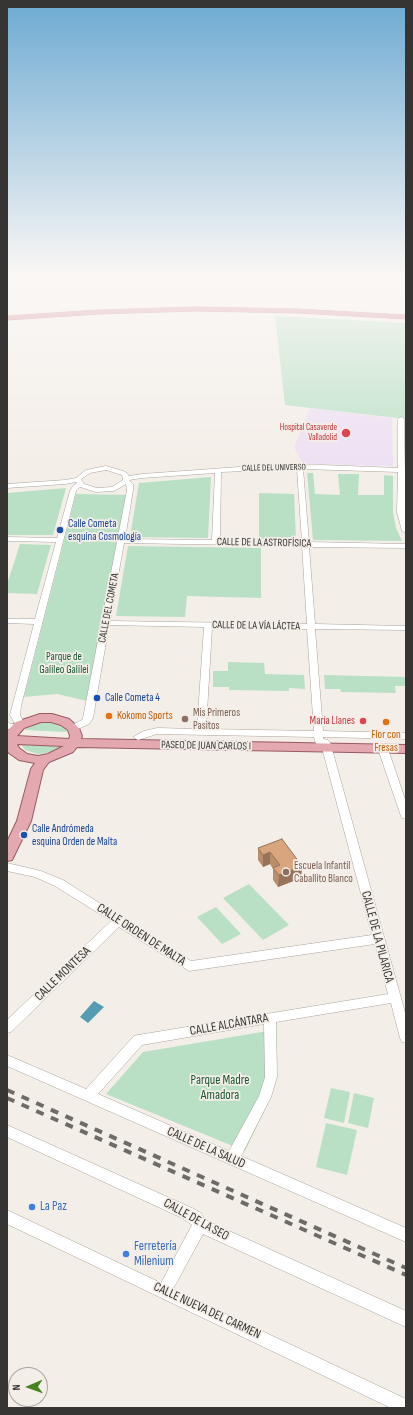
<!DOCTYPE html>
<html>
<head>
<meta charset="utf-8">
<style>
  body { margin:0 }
  #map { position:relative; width:413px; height:1415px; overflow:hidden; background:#f4eee8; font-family:"Sofia Sans Condensed",sans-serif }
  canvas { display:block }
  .frame { position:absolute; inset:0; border:8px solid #373533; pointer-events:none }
  .north { position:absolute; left:8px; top:1367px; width:40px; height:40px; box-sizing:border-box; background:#f4eee8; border:1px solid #a8a4a0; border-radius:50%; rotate:268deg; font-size:11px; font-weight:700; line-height:16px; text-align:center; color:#373533 }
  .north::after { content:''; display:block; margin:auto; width:14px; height:18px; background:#488321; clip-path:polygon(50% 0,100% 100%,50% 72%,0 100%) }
</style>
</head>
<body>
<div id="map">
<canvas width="413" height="1415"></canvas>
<div class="frame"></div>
<div class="north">N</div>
</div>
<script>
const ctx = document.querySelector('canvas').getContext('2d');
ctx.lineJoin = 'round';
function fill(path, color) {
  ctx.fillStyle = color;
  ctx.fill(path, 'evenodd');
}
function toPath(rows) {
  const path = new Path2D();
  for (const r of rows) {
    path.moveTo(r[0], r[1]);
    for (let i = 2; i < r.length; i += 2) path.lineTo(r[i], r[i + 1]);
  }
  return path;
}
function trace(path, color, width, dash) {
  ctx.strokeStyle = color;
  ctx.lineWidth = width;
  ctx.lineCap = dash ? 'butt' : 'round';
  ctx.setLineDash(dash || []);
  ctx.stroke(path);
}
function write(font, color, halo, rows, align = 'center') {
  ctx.font = font + ' "Sofia Sans Condensed",sans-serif';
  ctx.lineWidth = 3.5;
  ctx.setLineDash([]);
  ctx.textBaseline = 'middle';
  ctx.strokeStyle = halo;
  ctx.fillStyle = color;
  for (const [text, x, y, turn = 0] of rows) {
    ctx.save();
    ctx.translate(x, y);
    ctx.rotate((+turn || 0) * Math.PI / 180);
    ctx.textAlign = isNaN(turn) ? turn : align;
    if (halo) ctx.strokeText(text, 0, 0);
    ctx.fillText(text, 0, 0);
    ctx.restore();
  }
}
fill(toPath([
  [310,408,392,418,393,466,303,464,294,447]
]), '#eddff3');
fill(toPath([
  [275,316,406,323,406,419,285,405],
  [307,473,313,473,315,494,340,495,338,474,359,474,358,495,384,495,384,475,393,476,393,512,396,528,402,541,313,540],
  [211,477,208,538,130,537,139,483],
  [66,488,53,535,7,535,7,493],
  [259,493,294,494,296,539,259,539],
  [76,494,126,495,87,701,57,694,24,697],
  [20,544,51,545,37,594,7,593,7,584],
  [128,546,261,548,261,598,187,596,185,617,116,616],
  [228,662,264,663,265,674,304,675,305,689,289,688,289,691,229,690,229,687,213,687,213,671,228,671],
  [324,675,406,677,406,686,395,686,396,693,341,692,340,689,325,689],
  [37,723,53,723,65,728,67,732,24,730],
  [20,743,65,745,61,750,54,752,38,754,25,750],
  [249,884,289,925,263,940,223,898],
  [216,907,241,934,222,944,197,917],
  [274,1030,275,1080,270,1099,245,1151,106,1094,143,1052],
  [331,1088,350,1092,344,1123,324,1118],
  [354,1093,374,1098,368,1128,348,1123],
  [326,1123,357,1130,347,1175,316,1167]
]), '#b9e0c5');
fill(toPath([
  [94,1001,104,1007,88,1023,80,1017]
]), '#559cb2');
const minor = toPath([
  [401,417,404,419,406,533,402,531,397,512,398,472,303,469,309,542,406,544,406,548,309,547,315,624,406,626,406,630,315,629,323,731,406,733,406,739,323,737,323,739,328,740,330,742,406,1016,406,1043,402,1042,400,1038,391,1003,276,1022,277,1077,271,1097,241,1156,406,1228,406,1242,7,1066,7,1055,86,1089,134,1036,138,1035,388,994,375,944,189,971,119,927,11,1032,7,1033,7,1020,111,921,55,886,35,877,7,871,7,863,41,871,63,880,191,961,372,935,321,744,316,744,314,737,157,734,138,740,133,737,144,731,157,728,197,729,204,627,109,625,93,718,89,724,76,730,73,731,68,728,70,726,82,720,83,718,127,490,126,484,114,491,96,492,80,487,76,491,21,706,20,715,25,725,17,730,7,729,7,723,15,724,10,715,34,624,7,623,7,619,35,619,56,542,7,541,7,537,57,538,70,491,73,486,77,483,76,482,65,484,7,488,7,484,65,480,76,478,86,470,106,466,123,471,127,473,129,476,142,474,253,466,322,465,398,468,398,419,401,417],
  [297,469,302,542,220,541,221,472,297,469],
  [106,470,122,475,123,480,112,487,97,488,84,484,81,479,90,473,106,470],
  [215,473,212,540,125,539,133,490,133,484,129,480,142,478,215,473],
  [124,543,302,546,307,624,110,621,124,543],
  [212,627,307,629,314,731,206,729,212,627],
  [264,1024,265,1077,259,1096,229,1151,98,1094,142,1045,264,1024],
  [383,746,388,749,406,802,406,819,402,818,401,816,378,749,383,746],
  [7,1125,192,1208,201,1213,205,1220,406,1311,406,1327,203,1234,173,1289,406,1399,406,1408,391,1408,7,1224,7,1210,161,1283,192,1225,182,1218,7,1137,7,1125]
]);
const major = toPath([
  [40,714,52,714,69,719,79,728,82,736,81,739,406,745,406,753,77,747,73,752,49,762,43,770,31,821,12,860,7,861,7,842,17,821,31,769,35,763,19,760,9,753,7,750,7,731,16,722,40,714],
  [41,722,51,722,61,725,68,730,70,736,69,739,17,736,24,728,41,722],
  [17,744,64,746,48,754,38,756,27,754,19,748,17,744]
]);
const highway = toPath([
  [196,307,298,309,406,315,406,319,298,313,196,311,98,314,7,320,7,316,98,310,196,307]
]);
trace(minor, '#a9a39d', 1);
trace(major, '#9a5a62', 2);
trace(highway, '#9a5a62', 1);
fill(minor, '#fff');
fill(major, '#e3a8b0');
fill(highway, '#d06e7c');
trace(toPath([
  [7,1090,406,1268],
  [7,1098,406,1275]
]), '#6d6a67', 4, [8, 8]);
fill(toPath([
  [282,839,302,866,301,878,278,887,273,880,273,869,270,864,263,867,258,860,258,848]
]), '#ba8e6d');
fill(toPath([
  [270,852,270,864,263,867,263,855],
  [302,866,301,878,278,887,279,875]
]), '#977459');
const building = toPath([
  [282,839,302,866,279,875,273,868,280,865,270,852,263,855,258,848,282,839]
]);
fill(building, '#d8a57f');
trace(building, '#977459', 1);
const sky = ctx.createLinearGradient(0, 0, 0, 473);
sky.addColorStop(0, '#6daad2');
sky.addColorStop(0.58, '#faf7f5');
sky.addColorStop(1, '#faf7f500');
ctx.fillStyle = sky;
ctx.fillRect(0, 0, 413, 473);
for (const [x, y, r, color] of [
  [346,433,5,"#e0444e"],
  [60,530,4,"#1a4fb4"],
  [97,698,4,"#1a4fb4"],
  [109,716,4,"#e8710a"],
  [185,719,4,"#8d6e63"],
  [363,721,4,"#e0444e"],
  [386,722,4,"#e8710a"],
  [24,835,4,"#1a4fb4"],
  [286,872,4,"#8d6e63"],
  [32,1207,4,"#3f7fe0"],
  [126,1254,4,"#3f7fe0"]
]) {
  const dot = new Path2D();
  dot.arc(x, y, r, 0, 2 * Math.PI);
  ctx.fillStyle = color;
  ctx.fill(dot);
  trace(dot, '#f4eee8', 1.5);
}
write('9px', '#be3a42', '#f4eee8', [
  ["Hospital Casaverde",337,428],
  ["Valladolid",337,438]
], 'right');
write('9px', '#373533', '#f4eee8', [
  ["CALLE DEL UNIVERSO",274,468,-1]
]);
write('11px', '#164399', '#f4eee8', [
  ["Calle Cometa",68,524],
  ["esquina Cosmología",68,537],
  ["Calle Cometa 4",105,698],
  ["Calle Andrómeda",32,829],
  ["esquina Orden de Malta",32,842]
], 'left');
write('11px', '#373533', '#f4eee8', [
  ["CALLE DE LA ASTROFÍSICA",264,543,1],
  ["CALLE DEL COMETA",109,608,-79],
  ["CALLE DE LA VÍA LÁCTEA",256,626,1],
  ["PASEO DE JUAN CARLOS I",206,746,1]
]);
write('11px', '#185633', '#f4eee8', [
  ["Parque de",64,657],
  ["Galileo Galilei",64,670]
]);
write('11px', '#785e54', '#f4eee8', [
  ["Mis Primeros",193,713],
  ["Pasitos",193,726],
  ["Escuela Infantil",294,866],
  ["Caballito Blanco",294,879]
], 'left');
write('11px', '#c56008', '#f4eee8', [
  ["Kokomo Sports",117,716],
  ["Flor con",386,735,"center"],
  ["Fresas",386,748,"center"]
], 'left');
write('11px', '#be3a42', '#f4eee8', [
  ["María Llanes",355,721]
], 'right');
write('13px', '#373533', '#f4eee8', [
  ["CALLE ORDEN DE MALTA",141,935,33],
  ["CALLE DE LA PILARICA",377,937,75],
  ["CALLE MONTESA",63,974,-44],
  ["CALLE ALCÁNTARA",229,1025,-10],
  ["CALLE DE LA SALUD",206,1148,24],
  ["CALLE DE LA SEO",196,1220,29],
  ["CALLE NUEVA DEL CARMEN",207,1311,25]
]);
write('13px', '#185633', '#f4eee8', [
  ["Parque Madre",220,1081],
  ["Amadora",220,1096]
]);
write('13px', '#366cbe', '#f4eee8', [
  ["La Paz",40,1207],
  ["Ferretería",134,1247],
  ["Milenium",134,1262]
], 'left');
</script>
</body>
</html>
